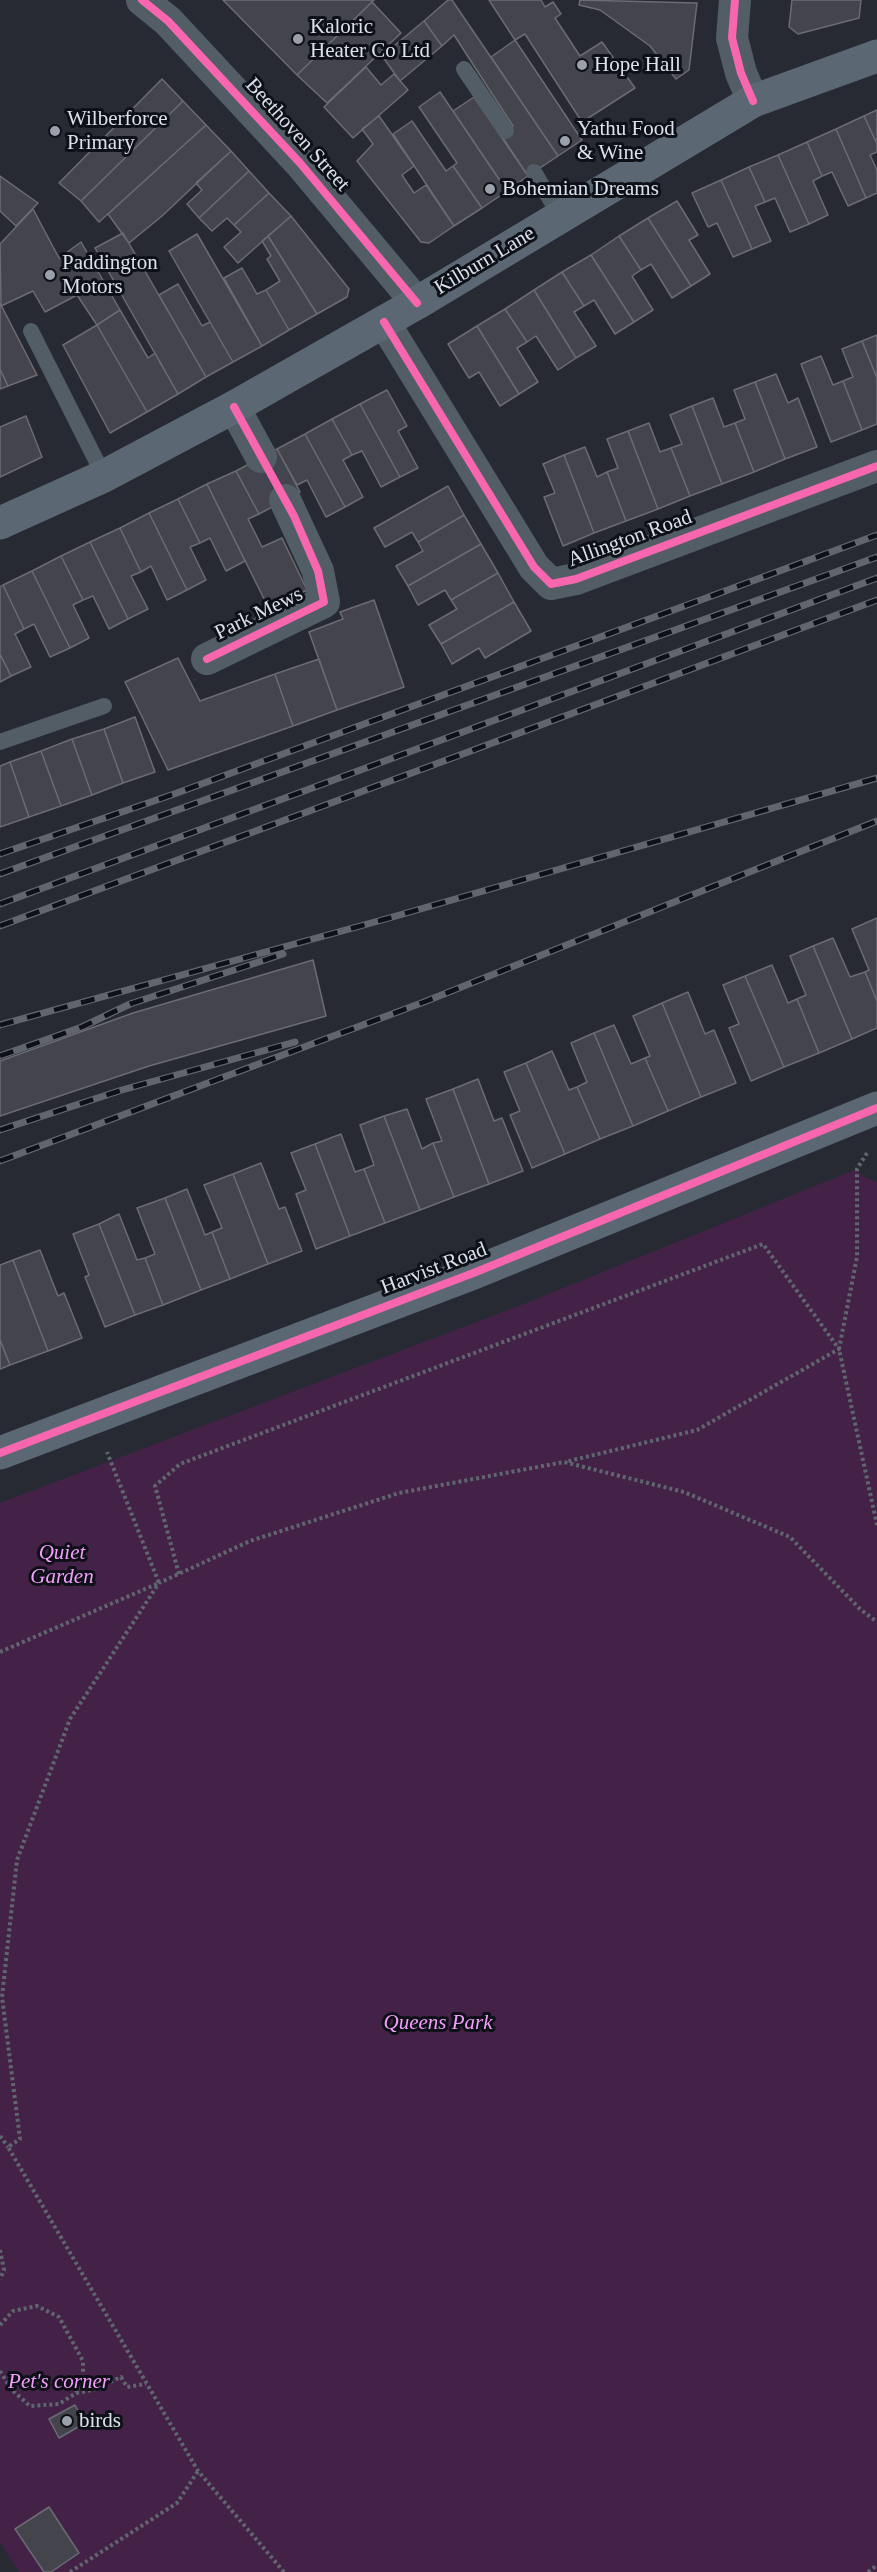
<!DOCTYPE html>
<html>
<head>
<meta charset="utf-8">
<style>
  body { margin:0 }
  canvas { display:block; background:#272a33 }
</style>
</head>
<body>
<canvas width="877" height="2572"></canvas>
<script>
const ctx = document.querySelector('canvas').getContext('2d');
ctx.lineJoin = 'round';
function fill(path, color) {
  ctx.fillStyle = color;
  ctx.fill(path, 'evenodd');
}
function toPath(rows) {
  const path = new Path2D();
  for (const r of rows) {
    path.moveTo(r[0], r[1]);
    for (let i = 2; i < r.length; i += 2) path.lineTo(r[i], r[i + 1]);
  }
  return path;
}
function trace(path, color, width, dash) {
  ctx.strokeStyle = color;
  ctx.lineWidth = width;
  ctx.lineCap = dash ? 'butt' : 'round';
  ctx.setLineDash(dash || []);
  ctx.stroke(path);
}
function write(font, color, halo, rows, align = 'center') {
  ctx.font = font + ' Georgia,serif';
  ctx.lineWidth = 6;
  ctx.setLineDash([]);
  ctx.textBaseline = 'middle';
  ctx.strokeStyle = halo;
  ctx.fillStyle = color;
  for (const [text, x, y, turn = 0] of rows) {
    ctx.save();
    ctx.translate(x, y);
    ctx.rotate((+turn || 0) * Math.PI / 180);
    ctx.textAlign = isNaN(turn) ? turn : align;
    if (halo) ctx.strokeText(text, 0, 0);
    ctx.fillText(text, 0, 0);
    ctx.restore();
  }
}
fill(toPath([
  [857,1169,862,1176,877,1182,877,2572,19,2572,0,2542,0,1503,524,1304]
]), '#442248');
const building = toPath([
  [223,0,374,0,297,75,223,0],
  [448,0,452,0,558,156,528,176,501,135,513,126,454,35,442,46,424,21,448,0],
  [489,0,541,0,545,7,553,2,561,14,555,18,580,56,602,42,635,88,582,122,525,34,515,40,489,0],
  [580,0,697,3,689,70,676,79,650,46,600,10,579,5,580,0],
  [792,0,861,0,859,18,798,34,789,27,792,0],
  [372,2,401,33,327,103,297,75,372,2],
  [424,21,442,46,400,81,382,56,424,21],
  [515,40,582,140,558,156,491,57,515,40],
  [366,67,381,85,394,74,408,90,353,138,324,107,366,67],
  [162,79,183,101,81,201,59,183,162,79],
  [440,92,507,191,482,208,453,166,457,163,419,107,440,92],
  [474,97,528,176,507,191,453,111,474,97],
  [183,101,206,125,99,222,81,201,183,101],
  [877,110,877,144,864,116,877,110],
  [379,116,414,166,402,175,414,193,426,185,454,226,429,243,421,242,357,161,373,144,362,129,379,116],
  [864,116,877,144,877,152,870,155,877,170,877,193,866,198,836,129,864,116],
  [412,121,446,171,453,166,482,208,454,226,393,134,412,121],
  [206,125,231,151,162,216,129,243,108,214,206,125],
  [836,129,866,198,848,206,832,172,822,176,807,142,836,129],
  [807,142,822,176,813,181,828,215,809,224,778,155,807,142],
  [231,151,249,171,199,218,187,204,202,190,196,183,231,151],
  [778,155,809,224,790,232,775,198,765,202,749,167,778,155],
  [749,167,765,202,755,206,771,241,752,249,721,180,749,167],
  [249,171,269,193,234,225,227,218,212,231,199,218,249,171],
  [0,176,38,203,16,226,0,211,0,176],
  [721,180,752,249,733,257,717,223,708,227,692,193,721,180],
  [269,193,291,216,238,263,224,247,241,232,234,225,269,193],
  [677,201,698,235,689,240,710,274,691,286,648,218,677,201],
  [33,209,59,258,81,242,120,310,97,325,77,295,45,312,33,291,1,306,0,244,33,209],
  [291,216,349,289,347,297,317,314,268,236,291,216],
  [648,218,691,286,672,298,651,264,641,270,619,236,648,218],
  [123,233,206,377,178,394,95,248,123,233],
  [197,234,262,346,233,362,169,251,197,234],
  [268,236,317,314,289,330,266,290,280,281,267,259,271,256,262,241,268,236],
  [619,236,641,270,632,276,653,310,634,322,591,255,619,236],
  [591,255,634,322,615,334,594,300,584,306,562,272,591,255],
  [242,268,257,294,266,290,289,330,262,346,224,278,242,268],
  [562,272,584,306,574,312,596,346,576,358,534,290,562,272],
  [178,284,202,326,210,322,233,362,206,377,159,295,178,284],
  [534,290,576,358,558,370,536,336,527,342,505,309,534,290],
  [0,303,37,375,8,386,0,369,0,303],
  [505,309,527,342,517,348,538,382,519,394,477,326,505,309],
  [120,310,148,358,155,353,178,394,147,412,97,325,120,310],
  [97,325,147,412,110,433,63,345,97,325],
  [477,326,519,394,500,406,479,372,469,378,448,344,477,326],
  [877,335,877,378,862,341,877,335],
  [862,341,877,378,877,424,862,430,843,381,853,377,842,349,862,341],
  [821,356,833,385,843,381,862,430,831,442,801,364,821,356],
  [0,369,8,386,0,389,0,369],
  [776,374,788,403,798,398,817,447,785,459,755,382,776,374],
  [755,382,785,459,754,472,735,423,745,419,734,390,755,382],
  [387,390,407,426,398,431,418,468,400,477,360,404,387,390],
  [713,398,724,427,735,423,754,472,722,484,692,406,713,398],
  [360,404,400,477,381,487,362,451,352,455,332,419,360,404],
  [692,406,722,484,690,496,671,448,682,444,670,415,692,406],
  [26,416,42,457,0,477,0,427,26,416],
  [332,419,352,455,343,460,363,497,345,507,305,434,332,419],
  [649,423,660,452,671,448,690,496,658,509,628,431,649,423],
  [628,431,658,509,626,521,607,472,618,468,607,439,628,431],
  [305,434,345,507,326,517,307,480,297,485,277,449,305,434],
  [585,447,597,477,607,472,626,521,594,533,564,455,585,447],
  [277,449,300,492,259,514,236,471,277,449],
  [564,455,594,533,563,546,544,497,555,493,543,464,564,455],
  [236,471,259,514,248,519,262,547,282,538,307,590,269,609,207,484,236,471],
  [207,484,245,561,226,571,210,538,200,543,178,499,207,484],
  [448,486,464,515,418,542,412,532,385,547,374,528,448,486],
  [178,499,200,543,190,547,206,580,187,590,149,513,178,499],
  [149,513,187,590,167,600,151,566,141,572,120,528,149,513],
  [464,515,481,544,408,586,396,566,423,551,418,542,464,515],
  [120,528,141,572,131,576,148,609,128,619,90,542,120,528],
  [90,542,128,619,109,629,93,596,83,600,61,556,90,542],
  [481,544,498,573,451,600,445,590,418,605,408,586,481,544],
  [61,556,83,600,73,605,89,638,70,648,32,571,61,556],
  [32,571,70,648,50,657,34,624,24,629,3,585,32,571],
  [498,573,514,602,441,644,429,625,457,609,451,600,498,573],
  [3,585,24,629,15,634,31,667,11,676,0,654,0,587,3,585],
  [374,600,404,687,337,710,309,632,343,619,340,612,374,600],
  [514,602,531,631,485,658,479,648,452,664,441,644,514,602],
  [0,654,11,676,0,682,0,654],
  [178,658,200,701,275,674,293,726,168,770,125,682,178,658],
  [319,659,337,710,293,726,275,674,319,659],
  [135,717,155,772,123,783,104,729,135,717],
  [104,729,123,783,92,795,72,739,104,729],
  [72,739,92,795,61,806,41,751,72,739],
  [41,751,61,806,29,817,10,762,41,751],
  [10,762,29,817,0,827,0,766,10,762],
  [877,918,877,1001,865,972,869,970,852,929,877,918],
  [833,938,850,977,865,972,877,1001,877,1028,852,1039,813,946,833,938],
  [813,946,852,1039,819,1053,797,999,806,995,790,956,813,946],
  [313,960,326,1016,149,1066,0,1116,0,1061,133,1013,313,960],
  [772,965,788,1003,797,999,819,1053,784,1067,745,976,772,965],
  [745,976,784,1067,751,1081,729,1028,739,1024,723,985,745,976],
  [688,992,705,1034,714,1030,736,1083,701,1097,662,1003,688,992],
  [662,1003,701,1097,668,1111,645,1058,650,1056,633,1016,662,1003],
  [614,1025,631,1064,645,1058,668,1111,633,1126,594,1033,614,1025],
  [594,1033,633,1126,600,1139,577,1087,587,1082,571,1043,594,1033],
  [552,1051,569,1090,577,1087,600,1139,565,1154,526,1063,552,1051],
  [526,1063,565,1154,532,1168,510,1115,520,1111,504,1072,526,1063],
  [478,1079,494,1121,502,1118,523,1171,489,1184,453,1089,478,1079],
  [453,1089,489,1184,454,1197,433,1143,442,1141,426,1099,453,1089],
  [407,1109,422,1149,433,1143,454,1197,420,1210,384,1116,407,1109],
  [384,1116,420,1210,385,1223,364,1169,374,1165,360,1125,384,1116],
  [341,1134,355,1172,364,1169,385,1223,350,1236,315,1144,341,1134],
  [315,1144,350,1236,316,1249,296,1194,306,1190,291,1153,315,1144],
  [261,1163,279,1209,285,1207,302,1251,268,1264,233,1174,261,1163],
  [233,1174,268,1264,230,1279,212,1232,222,1228,204,1185,233,1174],
  [187,1189,205,1235,212,1232,230,1279,201,1290,165,1198,187,1189],
  [165,1198,201,1290,163,1305,145,1258,155,1254,137,1208,165,1198],
  [119,1214,137,1260,145,1258,163,1305,135,1315,99,1224,119,1214],
  [99,1224,135,1315,105,1327,85,1277,89,1275,73,1234,99,1224],
  [40,1250,58,1296,64,1293,82,1338,48,1351,13,1260,40,1250],
  [13,1260,48,1351,10,1365,0,1340,0,1265,13,1260],
  [0,1340,10,1365,0,1369,0,1340],
  [75,2405,85,2423,59,2438,49,2419,75,2405],
  [49,2507,79,2553,51,2572,44,2572,15,2529,49,2507]
]);
fill(building, '#44444c');
trace(building, '#6c6b74', 1.5);
trace(toPath([
  [261,457,285,500]
]), '#42454f', 32, [32, 16]);
trace(toPath([
  [867,1153,857,1169,857,1257,839,1349,877,1525],
  [179,1574,155,1486,180,1464,763,1244,839,1349,697,1430,565,1462],
  [0,1652,159,1583,107,1452],
  [0,2136,8,2147],
  [0,2250,4,2270,0,2279],
  [0,2325,13,2311,37,2306,59,2317,83,2361,83,2380,76,2393],
  [0,2371,11,2389,30,2406,59,2404,76,2393,93,2390,121,2377,127,2387,146,2384],
  [70,2572,177,2503,198,2471],
  [284,2572,198,2471,8,2147,20,2139,2,1997,17,1860,70,1719,159,1583,250,1541,399,1493,564,1462,684,1492,790,1537,860,1609,877,1622],
  [868,2572,877,2565]
]), '#5f666e', 4, [3, 3]);
trace(toPath([
  [464,69,506,131],
  [534,172,560,216],
  [31,331,104,476],
  [0,742,104,706]
]), '#525d65', 16);
trace(toPath([
  [142,0,168,21,300,163,417,303],
  [735,0,732,38,741,73,753,101],
  [384,322,534,567,551,584,576,579,877,466],
  [234,407,261,457],
  [207,659,324,602,318,571,285,500]
]), '#525d65', 32);
trace(toPath([
  [0,523,104,476,234,407,417,303,753,101,877,56],
  [0,1453,476,1272,877,1108]
]), '#5b6873', 33);
const rail = toPath([
  [0,854,177,793,877,535],
  [0,874,877,557],
  [0,904,877,578],
  [0,926,877,600],
  [0,1025,382,920,877,778],
  [0,1056,82,1027,130,1004,283,954],
  [0,1130,122,1090,295,1042],
  [0,1161,424,1002,877,821]
]);
trace(rail, '#61666e', 7);
trace(rail, '#0e1018', 4.5, [14]);
trace(toPath([
  [142,0,168,21,300,163,417,303],
  [735,0,732,38,741,73,753,101],
  [384,322,534,567,551,584,576,579,877,466],
  [207,659,324,602,318,571,294,516,234,407],
  [0,1453,476,1272,877,1108]
]), '#f766af', 8);
for (const [x, y, r, color] of [
  [298,39,6,"#9ca0ab"],
  [582,65,6,"#9ca0ab"],
  [55,131,6,"#9ca0ab"],
  [565,141,6,"#9ca0ab"],
  [490,189,6,"#9ca0ab"],
  [50,275,6,"#9ca0ab"],
  [67,2421,6,"#9ca0ab"]
]) {
  const dot = new Path2D();
  dot.arc(x, y, r, 0, 2 * Math.PI);
  ctx.fillStyle = color;
  ctx.fill(dot);
  trace(dot, '#0e1018', 2);
}
write('21px', '#dbe0eb', '#0e1018', [
  ["Kaloric",310,27],
  ["Heater Co Ltd",310,51],
  ["Hope Hall",594,65],
  ["Wilberforce",67,119],
  ["Primary",67,143],
  ["Yathu Food",577,129],
  ["& Wine",577,153],
  ["Bohemian Dreams",502,189],
  ["Paddington",62,263],
  ["Motors",62,287],
  ["birds",79,2421]
], 'left');
write('21px', '#dbe0eb', '#0e1018', [
  ["Beethoven Street",297,135,48],
  ["Kilburn Lane",485,261,-31],
  ["Allington Road",630,539,-20],
  ["Park Mews",259,614,-26],
  ["Harvist Road",434,1269,-21]
]);
write('italic 21px', '#f49efb', '#0e1018', [
  ["Quiet",62,1553],
  ["Garden",62,1577],
  ["Queens Park",438,2023],
  ["Pet's corner",59,2382]
]);
</script>
</body>
</html>
